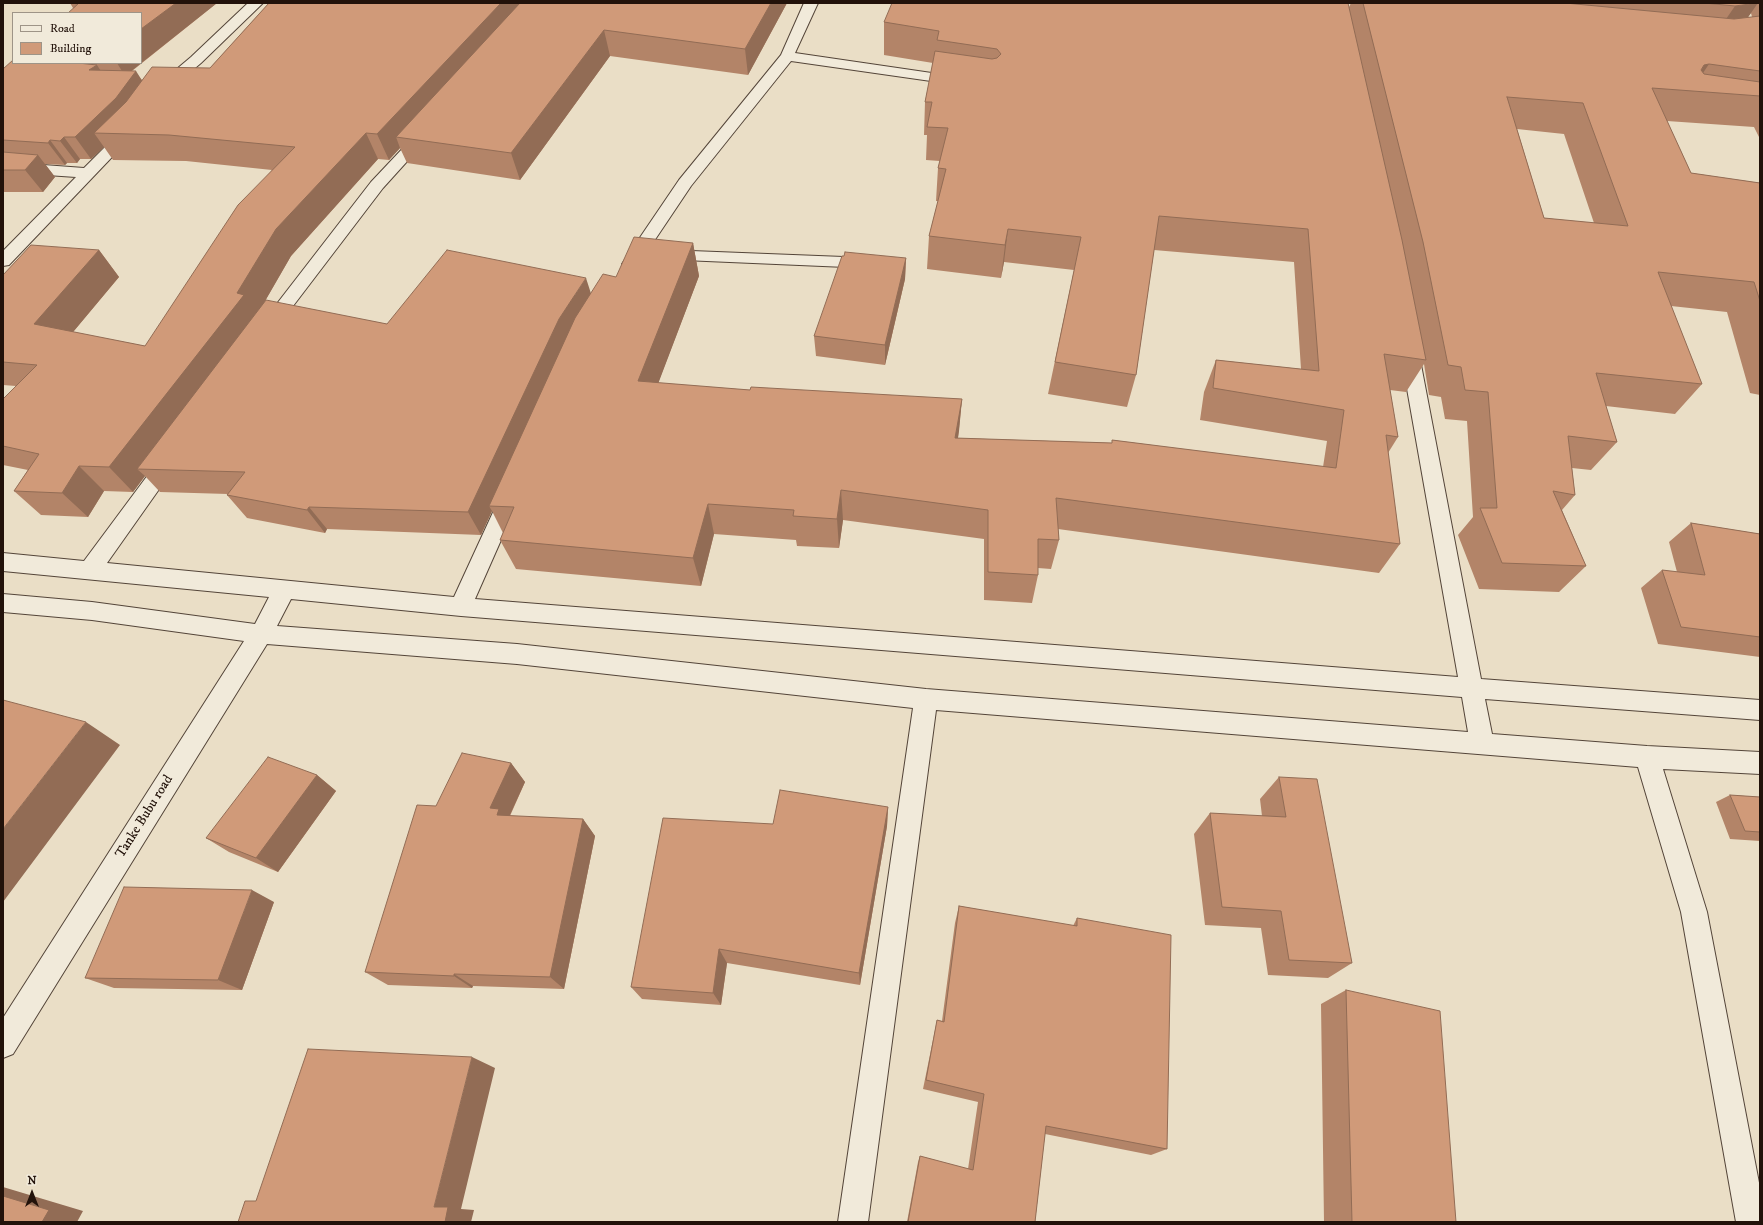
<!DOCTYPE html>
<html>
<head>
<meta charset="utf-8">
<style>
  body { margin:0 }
  #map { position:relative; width:1763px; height:1225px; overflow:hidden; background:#eadec6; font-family:"IM FELL DW Pica",serif }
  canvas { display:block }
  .frame { position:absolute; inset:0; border:4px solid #22120a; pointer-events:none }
  .legend { position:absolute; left:12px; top:12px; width:130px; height:52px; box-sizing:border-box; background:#f1eada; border:1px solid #9e9487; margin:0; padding:5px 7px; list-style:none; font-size:12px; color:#22120a }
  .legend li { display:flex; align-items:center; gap:8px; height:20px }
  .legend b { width:20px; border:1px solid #9e9487 }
  .north { position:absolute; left:12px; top:1173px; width:40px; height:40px; -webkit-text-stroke:3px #f1eada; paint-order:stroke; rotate:0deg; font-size:11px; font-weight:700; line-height:16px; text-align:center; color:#22120a }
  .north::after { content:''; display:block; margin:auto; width:14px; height:18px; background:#22120a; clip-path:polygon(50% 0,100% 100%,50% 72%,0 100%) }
</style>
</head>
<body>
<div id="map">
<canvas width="1763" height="1225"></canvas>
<div class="frame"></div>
<ul class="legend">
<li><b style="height:5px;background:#f1eada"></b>Road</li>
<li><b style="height:11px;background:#d09a79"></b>Building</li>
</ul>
<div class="north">N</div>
</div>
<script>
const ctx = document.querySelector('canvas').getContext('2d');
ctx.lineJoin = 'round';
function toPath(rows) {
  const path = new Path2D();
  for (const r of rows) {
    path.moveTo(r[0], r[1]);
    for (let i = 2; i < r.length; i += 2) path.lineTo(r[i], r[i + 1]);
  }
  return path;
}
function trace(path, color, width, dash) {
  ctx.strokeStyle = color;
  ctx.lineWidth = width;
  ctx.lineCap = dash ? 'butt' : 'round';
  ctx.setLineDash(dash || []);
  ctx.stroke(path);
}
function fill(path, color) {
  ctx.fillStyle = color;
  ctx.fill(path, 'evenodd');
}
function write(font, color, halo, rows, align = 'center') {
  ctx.font = font + ' "IM FELL DW Pica",serif';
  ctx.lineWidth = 4;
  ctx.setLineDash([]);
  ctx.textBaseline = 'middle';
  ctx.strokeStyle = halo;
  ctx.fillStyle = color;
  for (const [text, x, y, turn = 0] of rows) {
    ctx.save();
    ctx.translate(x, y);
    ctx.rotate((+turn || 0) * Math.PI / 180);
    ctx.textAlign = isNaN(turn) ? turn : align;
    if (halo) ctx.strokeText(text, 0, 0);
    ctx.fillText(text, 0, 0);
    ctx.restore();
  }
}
const minor = toPath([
  [248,3,263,3,201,63,169,90,159,90,157,87,159,84,191,57,248,3],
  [804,3,818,3,795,53,959,77,964,78,966,81,964,84,959,85,791,61,691,186,636,268,630,269,624,268,622,264,679,180,781,55,804,3],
  [129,126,134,128,137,131,134,134,9,265,3,266,3,251,76,177,3,172,3,162,84,168,124,128,129,126],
  [425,128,430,130,433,133,430,136,383,188,274,331,268,333,262,331,259,327,262,323,371,182,420,130,425,128],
  [666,250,869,258,875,259,877,263,875,267,869,268,660,259,658,255,660,251,666,250],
  [1409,343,1415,345,1418,349,1481,679,1760,700,1760,720,1485,699,1492,734,1647,746,1760,752,1760,774,1663,769,1707,912,1760,1188,1760,1222,1736,1222,1681,912,1638,767,936,710,868,1222,838,1222,913,708,517,664,267,644,13,1054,3,1058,3,1018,244,641,92,620,3,612,3,594,92,602,255,624,269,597,3,571,3,553,84,561,162,456,169,454,176,456,179,461,107,563,454,597,500,497,503,491,510,489,517,491,520,497,475,599,1458,677,1400,349,1403,345,1409,343],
  [291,599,461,616,1462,697,1468,732,926,689,517,644,277,626,291,599]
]);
trace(minor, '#544539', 2);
fill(minor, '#f1eada');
fill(toPath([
  [70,3,217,3,132,71,142,80,210,68,269,3,787,3,748,75,610,56,520,180,407,163,400,148,389,160,378,159,291,256,265,301,387,324,591,293,616,277,693,243,699,276,658,383,750,390,962,399,958,438,1112,443,1112,440,1323,467,1327,441,1200,420,1204,392,1216,360,1301,369,1294,262,1154,250,1136,375,1127,407,1048,394,1074,270,1004,262,1001,278,927,269,929,236,938,201,936,201,938,168,940,161,926,160,927,135,924,135,925,102,933,63,884,55,884,22,1349,7,1351,3,1760,3,1760,139,1754,127,1667,121,1691,173,1760,183,1760,395,1750,393,1727,312,1671,306,1702,384,1675,414,1606,406,1617,442,1591,470,1572,468,1575,495,1562,510,1586,566,1559,592,1479,589,1458,535,1473,517,1467,421,1445,419,1441,397,1429,395,1424,364,1406,392,1390,390,1398,437,1388,453,1400,544,1379,573,1058,529,1059,540,1051,569,1038,568,1038,575,1032,603,984,600,984,539,843,520,839,548,797,546,796,540,714,534,701,586,516,569,500,540,503,533,492,511,481,535,327,529,325,533,247,518,227,495,228,494,160,492,145,476,133,492,104,491,88,517,41,515,14,491,28,470,3,465,3,399,16,386,3,385,3,275,99,250,119,277,73,332,145,346,272,170,186,161,113,160,104,147,91,159,80,159,77,163,67,163,65,165,45,164,55,177,43,192,3,192,3,69,13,63,141,63,73,8],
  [1751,13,1752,17,1748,17],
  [1517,129,1564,134,1594,223,1544,218],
  [906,258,905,279,885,365,816,356,814,336],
  [1691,523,1760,534,1760,657,1658,644,1641,588,1662,570,1677,572,1669,542],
  [511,763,525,782,510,816,583,819,595,836,564,989,473,986,472,988,388,985,365,972,436,806],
  [317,775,336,791,278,872,229,852,206,838],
  [1279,777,1352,963,1328,978,1268,975,1261,928,1205,925,1194,834,1210,813,1262,816,1260,799],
  [1730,795,1760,797,1760,841,1730,839,1716,802],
  [888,807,887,826,860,985,727,963,721,1005,642,999,631,987,773,824],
  [274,902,242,990,114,988,85,978],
  [959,906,1073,926,1077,918,1167,1149,1151,1155,1045,1134,1035,1222,907,1222,918,1162,920,1156,968,1169,978,1102,923,1089,937,1020,942,1021,955,923],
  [1346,990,1456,1222,1324,1222,1321,1004]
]), '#b38468');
fill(toPath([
  [176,3,217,3,125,76,117,63,141,63,141,29],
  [501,3,533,3,396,137,400,148,389,160,377,134],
  [771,3,787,3,748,75,745,49],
  [1758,3,1739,30,1713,38,1735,6],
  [604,30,610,56,520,180,511,153],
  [1709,64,1691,91,1704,65],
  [97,65,111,87,89,70],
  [136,71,150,93,94,133,104,147,91,159,75,137],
  [366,133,378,159,291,256,257,315,137,469,145,476,133,492,109,467,237,293,276,229],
  [64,137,80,159,77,163,60,141],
  [50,140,67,163,65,165,48,143],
  [38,155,55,177,43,192,25,170],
  [1008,229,1004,262,1001,278,1005,245],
  [693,243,699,276,647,413,638,381],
  [99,250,119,277,58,350,34,324],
  [906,258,905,279,885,365,885,345],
  [586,278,594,303,489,506,492,511,481,535,468,512,559,319],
  [962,399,959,431,953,468,955,438],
  [79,466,104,491,88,517,62,493],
  [841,490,843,520,839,548,837,519],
  [708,504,714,534,701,586,693,558],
  [309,507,327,529,325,533,307,510],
  [86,722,120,745,3,902,3,829],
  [511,763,525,782,508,819,513,832,490,808],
  [317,775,336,791,278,872,256,858],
  [888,807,887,826,860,985,859,973],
  [583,819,595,836,564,989,550,977],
  [252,890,274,902,242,990,218,980],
  [719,949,727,963,721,1005,713,993],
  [454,974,473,986,472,988,454,976],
  [472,1057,495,1068,461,1209,474,1210,471,1222,445,1222,434,1207],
  [3,1187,83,1211,77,1222,42,1222,3,1196]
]), '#926c55');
const building = toPath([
  [71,3,176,3,141,29,141,13,68,13,78,4,71,3],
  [269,3,501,3,377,134,366,133,276,229,237,293,244,295,109,467,79,466,62,493,14,491,39,454,3,446,3,399,37,365,3,362,3,275,31,245,99,250,34,324,145,346,238,205,295,147,169,135,94,133,126,102,152,67,210,68,269,3],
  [520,3,771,3,745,49,604,30,511,153,396,137,520,3],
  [892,3,1348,3,1402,240,1426,360,1384,354,1398,437,1386,435,1400,544,1056,498,1059,540,1038,539,1038,575,988,572,988,510,841,490,837,519,793,516,794,510,708,504,693,558,500,540,514,507,489,506,575,318,603,274,616,277,634,237,693,243,638,381,750,390,751,387,962,399,955,438,1112,443,1112,440,1336,468,1344,410,1213,388,1216,360,1319,371,1308,229,1159,216,1136,375,1055,362,1081,237,1008,229,1005,245,929,236,946,169,938,168,948,128,927,127,932,102,925,102,935,51,992,59,997,58,1001,54,997,49,937,40,939,31,884,22,892,3],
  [1363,3,1565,3,1734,19,1760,16,1760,71,1709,64,1704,65,1701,70,1704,74,1760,82,1760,96,1652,88,1691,173,1760,183,1760,301,1754,282,1658,272,1702,384,1596,373,1617,442,1568,436,1575,495,1553,491,1586,566,1502,563,1480,508,1497,508,1488,392,1465,390,1461,367,1448,365,1423,242,1363,3],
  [1507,97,1583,103,1628,226,1544,218,1507,97],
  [1704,3,1757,3,1735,6,1704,3],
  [13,60,13,63,78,63,97,65,89,70,136,71,116,98,75,137,64,137,60,141,50,140,48,143,3,140,3,69,13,60],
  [3,152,38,155,25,170,3,170,3,152],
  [447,250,586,278,559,319,468,512,309,507,307,510,227,495,245,472,137,469,266,300,387,324,447,250],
  [845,252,906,258,885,345,814,336,842,256,844,256,845,252],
  [1691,523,1760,534,1760,637,1681,627,1662,570,1705,575,1691,523],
  [3,700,86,722,3,829,3,700],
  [462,753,511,763,490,808,499,809,497,815,583,819,550,977,454,974,454,976,365,972,417,805,436,806,462,753],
  [268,757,317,775,256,858,206,838,268,757],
  [1279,777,1317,779,1352,963,1289,960,1281,911,1222,907,1210,813,1286,817,1279,777],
  [780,790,888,807,859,973,719,949,713,993,631,987,663,818,773,824,780,790],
  [1730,795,1760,797,1760,832,1745,831,1730,795],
  [124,887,252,890,218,980,85,978,124,887],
  [959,906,1077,926,1077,918,1171,935,1167,1149,1046,1126,1035,1222,908,1222,920,1156,973,1170,984,1094,926,1080,937,1020,944,1022,959,906],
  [1346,990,1440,1011,1456,1222,1352,1222,1346,990],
  [308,1049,472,1057,434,1207,448,1207,445,1222,238,1222,245,1201,256,1201,308,1049],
  [3,1196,49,1210,42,1222,3,1222,3,1196]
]);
fill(building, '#d09a79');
trace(building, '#926c55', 1);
write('14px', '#22120a', '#f1eada', [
  ["Tanke Bubu road",145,817,-58]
]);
</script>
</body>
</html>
